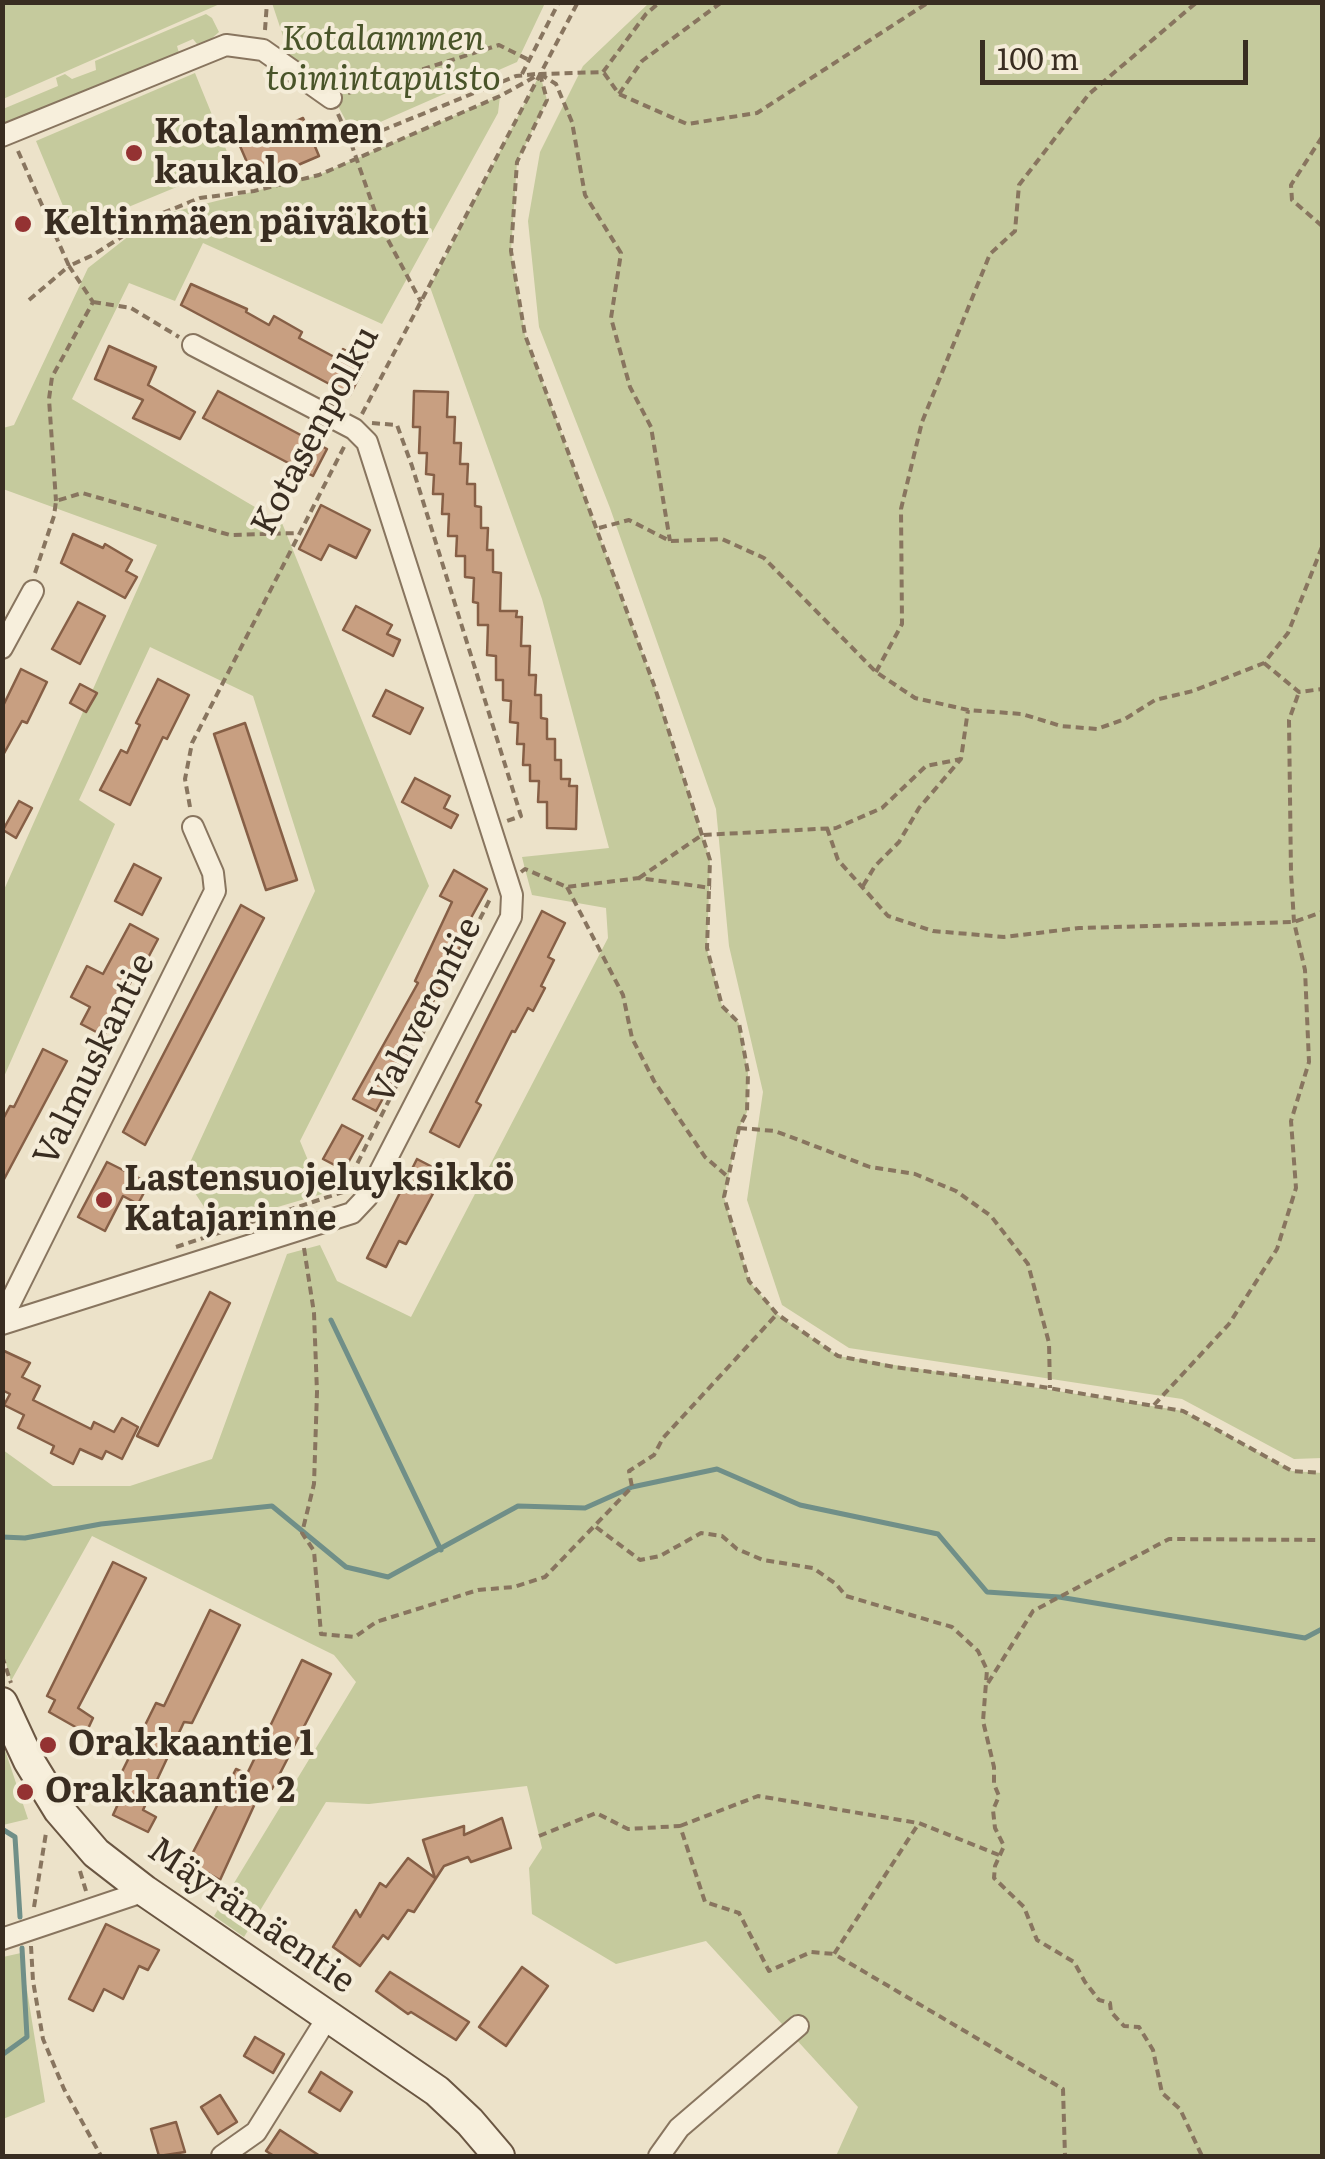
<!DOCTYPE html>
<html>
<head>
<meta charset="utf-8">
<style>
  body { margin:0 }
  #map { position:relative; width:1325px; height:2159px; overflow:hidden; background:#ece2c9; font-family:Literata,serif }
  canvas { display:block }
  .frame { position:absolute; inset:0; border:5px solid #392d21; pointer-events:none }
  .scale { position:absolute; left:980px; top:40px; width:268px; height:45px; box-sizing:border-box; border:5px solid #392d21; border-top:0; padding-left:12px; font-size:30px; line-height:35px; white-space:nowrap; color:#392d21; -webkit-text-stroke:8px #f4ecd8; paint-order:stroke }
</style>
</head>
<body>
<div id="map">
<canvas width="1325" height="2159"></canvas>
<div class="frame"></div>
<div class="scale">100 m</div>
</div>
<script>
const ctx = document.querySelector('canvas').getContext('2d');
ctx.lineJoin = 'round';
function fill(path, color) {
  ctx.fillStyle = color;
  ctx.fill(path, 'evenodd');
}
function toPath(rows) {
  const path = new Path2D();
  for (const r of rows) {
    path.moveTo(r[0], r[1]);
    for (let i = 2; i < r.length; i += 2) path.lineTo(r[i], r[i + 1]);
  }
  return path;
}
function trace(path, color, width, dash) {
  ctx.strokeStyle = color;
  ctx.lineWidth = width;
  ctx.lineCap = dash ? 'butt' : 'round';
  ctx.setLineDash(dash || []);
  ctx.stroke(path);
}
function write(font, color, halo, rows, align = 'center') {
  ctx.font = font + ' Literata,serif';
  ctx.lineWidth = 8;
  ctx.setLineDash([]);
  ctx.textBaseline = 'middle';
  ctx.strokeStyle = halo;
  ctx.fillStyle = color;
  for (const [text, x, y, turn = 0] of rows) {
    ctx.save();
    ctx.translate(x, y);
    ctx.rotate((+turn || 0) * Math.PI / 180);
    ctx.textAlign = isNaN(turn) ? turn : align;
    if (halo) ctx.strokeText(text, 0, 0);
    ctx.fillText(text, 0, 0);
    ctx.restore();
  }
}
fill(toPath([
  [3,2,222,2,222,3,3,99],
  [272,3,545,3,517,62,353,134,322,76,290,57],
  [649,3,1322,3,1322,1458,1294,1459,1182,1399,849,1348,782,1305,747,1200,763,1092,729,946,716,809,610,508,539,327,528,221,540,152,583,66],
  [206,14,212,18,219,32,210,40,197,44,193,39,177,46,179,53,3,127,3,109,58,86,56,78,65,74,72,79,96,70,95,61],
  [195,73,232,164,73,230,36,141],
  [540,74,547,100,517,162,511,251,525,335,654,685,710,860,707,949,722,1006,739,1023,748,1073,747,1112,739,1128,724,1197,749,1281,777,1314,838,1356,1183,1411,1292,1471,1322,1473,1322,2156,836,2156,858,2107,706,1941,616,1964,532,1914,529,1868,542,1848,527,1786,369,1804,326,1802,244,1937,214,1916,356,1682,334,1655,92,1536,11,1681,3,1652,3,1450,53,1486,130,1486,212,1459,287,1254,320,1245,337,1281,411,1317,608,938,606,908,532,895,525,869,522,857,609,848,542,599,430,287],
  [500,96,498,113,382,324,203,243,175,301,129,283,72,399,282,523,429,886,300,1141,322,1194,216,1225,191,1187,181,1182,315,891,253,696,150,647,79,800,115,824,3,1079,3,892,157,545,3,489,3,428,14,425,88,268,153,217,319,175],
  [2,1741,28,1819,3,1825,2,1825],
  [21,1953,45,2102,3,2119,3,1957]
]), '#c5ca9d');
trace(toPath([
  [331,1320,441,1550],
  [2,1537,25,1538,101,1524,272,1506,346,1567,388,1577,518,1506,585,1508,632,1487,717,1469,800,1505,938,1534,987,1592,1059,1597,1305,1638,1322,1629],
  [2,1829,15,1837,20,1917],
  [2,2055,27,2037,22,1948]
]), '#708f88', 5);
const building = toPath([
  [303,118,319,156,256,183,240,146,303,118],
  [191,284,247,309,246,312,269,325,274,316,302,332,299,338,338,359,343,349,367,362,350,395,181,305,191,284],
  [109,346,156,367,148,385,195,412,180,439,133,418,143,400,95,379,109,346],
  [218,391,327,449,313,476,203,418,218,391],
  [414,391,448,392,447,417,455,417,454,443,461,443,460,464,468,464,467,484,475,484,475,506,481,507,481,528,488,528,487,550,493,550,493,572,501,573,500,611,517,611,516,617,522,617,521,646,530,646,529,675,536,675,535,695,541,695,541,718,547,719,547,739,555,739,555,760,561,760,561,779,570,779,569,786,577,786,576,829,547,828,547,802,538,802,539,781,530,781,530,765,523,765,524,744,517,744,518,723,510,722,511,701,503,700,503,680,496,680,496,656,487,655,488,625,478,625,478,603,473,602,474,578,465,577,465,556,456,556,457,536,448,536,449,514,442,514,443,494,433,494,434,475,426,474,427,453,419,453,420,427,413,427,414,391],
  [321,505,370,530,356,558,329,545,321,560,299,549,321,505],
  [73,534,103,548,105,544,132,560,126,571,137,577,125,598,61,563,73,534],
  [78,602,105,616,80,664,52,649,78,602],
  [356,606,392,625,387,634,400,640,393,656,343,630,356,606],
  [21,669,47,682,27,723,22,721,2,757,2,708,21,669],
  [158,679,189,695,167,739,163,737,130,805,100,790,121,750,127,753,140,725,136,723,158,679],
  [80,684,97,693,86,712,70,703,80,684],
  [386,690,423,708,410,734,373,716,386,690],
  [245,723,297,880,266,890,214,734,245,723],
  [415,778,450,796,444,808,458,815,451,828,402,802,415,778],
  [19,801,32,808,16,838,3,830,19,801],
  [134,864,161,878,142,915,115,901,134,864],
  [454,870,487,889,457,943,461,945,431,1006,433,1007,376,1111,353,1099,418,983,415,981,452,902,440,896,454,870],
  [241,905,264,918,145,1145,123,1132,241,905],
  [542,911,565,923,548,957,554,960,541,986,545,988,533,1011,528,1008,515,1032,512,1031,476,1102,481,1105,459,1147,430,1132,542,911],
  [130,924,158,939,141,971,137,969,104,1036,81,1024,90,1007,71,997,87,966,103,974,130,924],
  [43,1049,67,1061,2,1183,2,1121,10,1106,14,1107,43,1049],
  [342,1125,363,1136,344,1170,323,1159,342,1125],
  [417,1159,444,1173,406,1244,399,1241,386,1267,367,1258,417,1159],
  [107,1162,149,1183,138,1204,123,1196,105,1231,78,1217,107,1162],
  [210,1292,230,1303,158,1446,137,1436,210,1292],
  [2,1350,30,1363,22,1377,40,1386,33,1400,91,1429,94,1422,114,1432,122,1418,138,1427,122,1459,106,1451,102,1459,80,1449,73,1464,51,1453,54,1446,18,1428,24,1415,4,1405,10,1394,2,1390,2,1350],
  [113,1562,146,1578,78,1708,93,1718,86,1733,49,1712,55,1700,47,1696,113,1562],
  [210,1610,240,1625,192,1723,184,1722,143,1810,156,1817,148,1832,113,1815,118,1804,109,1798,156,1703,164,1706,210,1610],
  [302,1660,331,1674,272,1789,263,1786,220,1880,188,1862,236,1769,247,1774,302,1660],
  [502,1818,511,1848,471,1862,468,1857,444,1866,414,1912,408,1910,388,1939,383,1935,360,1966,333,1947,356,1910,360,1917,380,1883,386,1887,408,1858,435,1878,423,1840,464,1826,464,1835,502,1818],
  [106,1924,159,1950,148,1970,139,1966,123,1999,104,1989,93,2011,69,1999,106,1924],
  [522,1967,548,1986,506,2046,479,2027,522,1967],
  [390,1972,469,2022,456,2040,411,2012,408,2014,376,1991,390,1972],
  [255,2037,284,2054,273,2073,244,2056,255,2037],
  [321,2072,352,2092,340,2111,309,2092,321,2072],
  [220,2095,237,2122,218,2134,201,2107,220,2095],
  [176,2122,185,2152,159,2156,151,2129,176,2122],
  [280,2130,320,2156,274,2156,266,2151,280,2130]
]);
fill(building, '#c89f81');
trace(building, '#865f46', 2.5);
const street = toPath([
  [2,136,226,45,263,50,331,98],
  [2,648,33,591],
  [2,1319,215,891,213,873,193,827],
  [2,1324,352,1213,367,1197,511,917,512,895,367,442,354,429,193,345],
  [2,1939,145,1891],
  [222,2156,256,2132,329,2015],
  [659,2156,679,2128,798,2026]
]);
const secondary = toPath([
  [2,1703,29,1761,59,1810,96,1853,145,1891,437,2091,470,2122,499,2156]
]);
trace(street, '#88755f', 24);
trace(secondary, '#6a5642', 34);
trace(toPath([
  [265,30,267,2],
  [603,72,646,14,660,2],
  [604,73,619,94,687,124,757,113,929,2],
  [522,74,559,2],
  [540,74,547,100,517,162,511,251,525,335,654,685,710,860,707,948,722,1006,739,1023,748,1073,747,1112,739,1128,724,1197,749,1281,777,1314,838,1356,894,1367,1031,1385,1183,1411,1292,1471,1322,1473],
  [540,74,556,84,572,122,585,195,621,253,611,318,630,387,651,427,670,541],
  [348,93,499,45,529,60],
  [619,94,642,61,722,2],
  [338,114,351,143,516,76,536,74],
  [1322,137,1291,185,1292,200,1322,226],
  [351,143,379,223,421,302],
  [18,151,69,266,93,255,153,217,200,198,254,191,319,175,500,96,540,74,603,72],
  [29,300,69,266,93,302,52,377,49,399,56,501],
  [93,302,131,308,179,337],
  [1322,401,1322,421],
  [362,414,578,2],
  [372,423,397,425,412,466,521,816,507,821],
  [599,528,629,520,670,541,722,539,764,558,876,672,915,698,968,710,1022,714,1061,726,1097,729,1125,719,1155,700,1193,691,1264,663,1288,633,1322,547],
  [35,573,54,516,56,501,82,493,230,535,298,533],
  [1264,663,1299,692,1322,689],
  [876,672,902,624,901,509,922,422,990,254,1015,231,1019,185,1089,94,1197,2],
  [190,807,185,779,192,743,345,445],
  [827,828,838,860,888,916,933,931,1004,937,1079,928,1294,922,1322,912],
  [521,872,525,869,567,887,639,878,711,888],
  [639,878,702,835,836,828,882,808,926,766,961,759,968,710],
  [863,886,875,866,899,842,919,808,961,759],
  [567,887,623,995,632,1038,654,1081,705,1157,728,1177],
  [739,1128,775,1131,870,1167,915,1174,956,1191,991,1216,1028,1264,1049,1343,1050,1388],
  [176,1247,343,1192,491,897],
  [304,1248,314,1313,317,1392,314,1484,302,1533,314,1551,321,1634,355,1637,376,1622,478,1590,514,1587,545,1577,632,1487,629,1471,654,1455,663,1438,777,1314],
  [1154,1405,1229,1324,1277,1249,1296,1188,1291,1121,1309,1062,1305,970,1294,922,1291,873,1289,720,1299,692],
  [596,1527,640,1560,660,1556,701,1533,722,1536,737,1549,763,1560,813,1568,836,1584,846,1596,952,1627,978,1651,987,1670,983,1721,994,1767,994,1784,999,1796,993,1810,995,1828,1004,1846,995,1866,994,1878,1024,1907,1037,1940,1074,1962,1085,1982,1099,2000,1110,2003,1111,2012,1124,2026,1139,2027,1153,2050,1162,2093,1180,2109,1202,2156],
  [2,1656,11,1683],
  [988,1683,1033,1611,1169,1539,1322,1540],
  [680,1826,758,1796,918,1823],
  [539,1836,596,1813,628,1829,680,1826,705,1902,739,1913,769,1971,811,1952,834,1954],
  [999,1855,919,1823,834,1954,1063,2089,1065,2156],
  [80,1871,86,1891],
  [34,1907,46,1833],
  [31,1946,33,1981,43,2039,64,2089,101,2156]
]), '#88755f', 4, [8, 5]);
trace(street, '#f7efdc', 20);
trace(secondary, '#f7efdc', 30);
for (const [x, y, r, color] of [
  [134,153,10,"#943232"],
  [23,224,10,"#943232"],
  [104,1200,10,"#943232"],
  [48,1745,10,"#943232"],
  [25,1792,10,"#943232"]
]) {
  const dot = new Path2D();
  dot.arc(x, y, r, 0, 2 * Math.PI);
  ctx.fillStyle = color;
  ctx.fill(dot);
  trace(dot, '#f4ecd8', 4);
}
write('italic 35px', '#495429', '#f4ecd8', [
  ["Kotalammen",383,40],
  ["toimintapuisto",383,80]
]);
write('bold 35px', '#392d21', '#f4ecd8', [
  ["Kotalammen",154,133],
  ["kaukalo",154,173],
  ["Keltinmäen päiväkoti",43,224],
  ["Lastensuojeluyksikkö",124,1180],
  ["Katajarinne",124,1220],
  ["Orakkaantie 1",68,1745],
  ["Orakkaantie 2",45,1792]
], 'left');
write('35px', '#392d21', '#f4ecd8', [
  ["Kotasenpolku",316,431,-62],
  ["Vahverontie",426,1011,-63],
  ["Valmuskantie",95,1060,-64],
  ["Mäyrämäentie",251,1916,35]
]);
</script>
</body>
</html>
